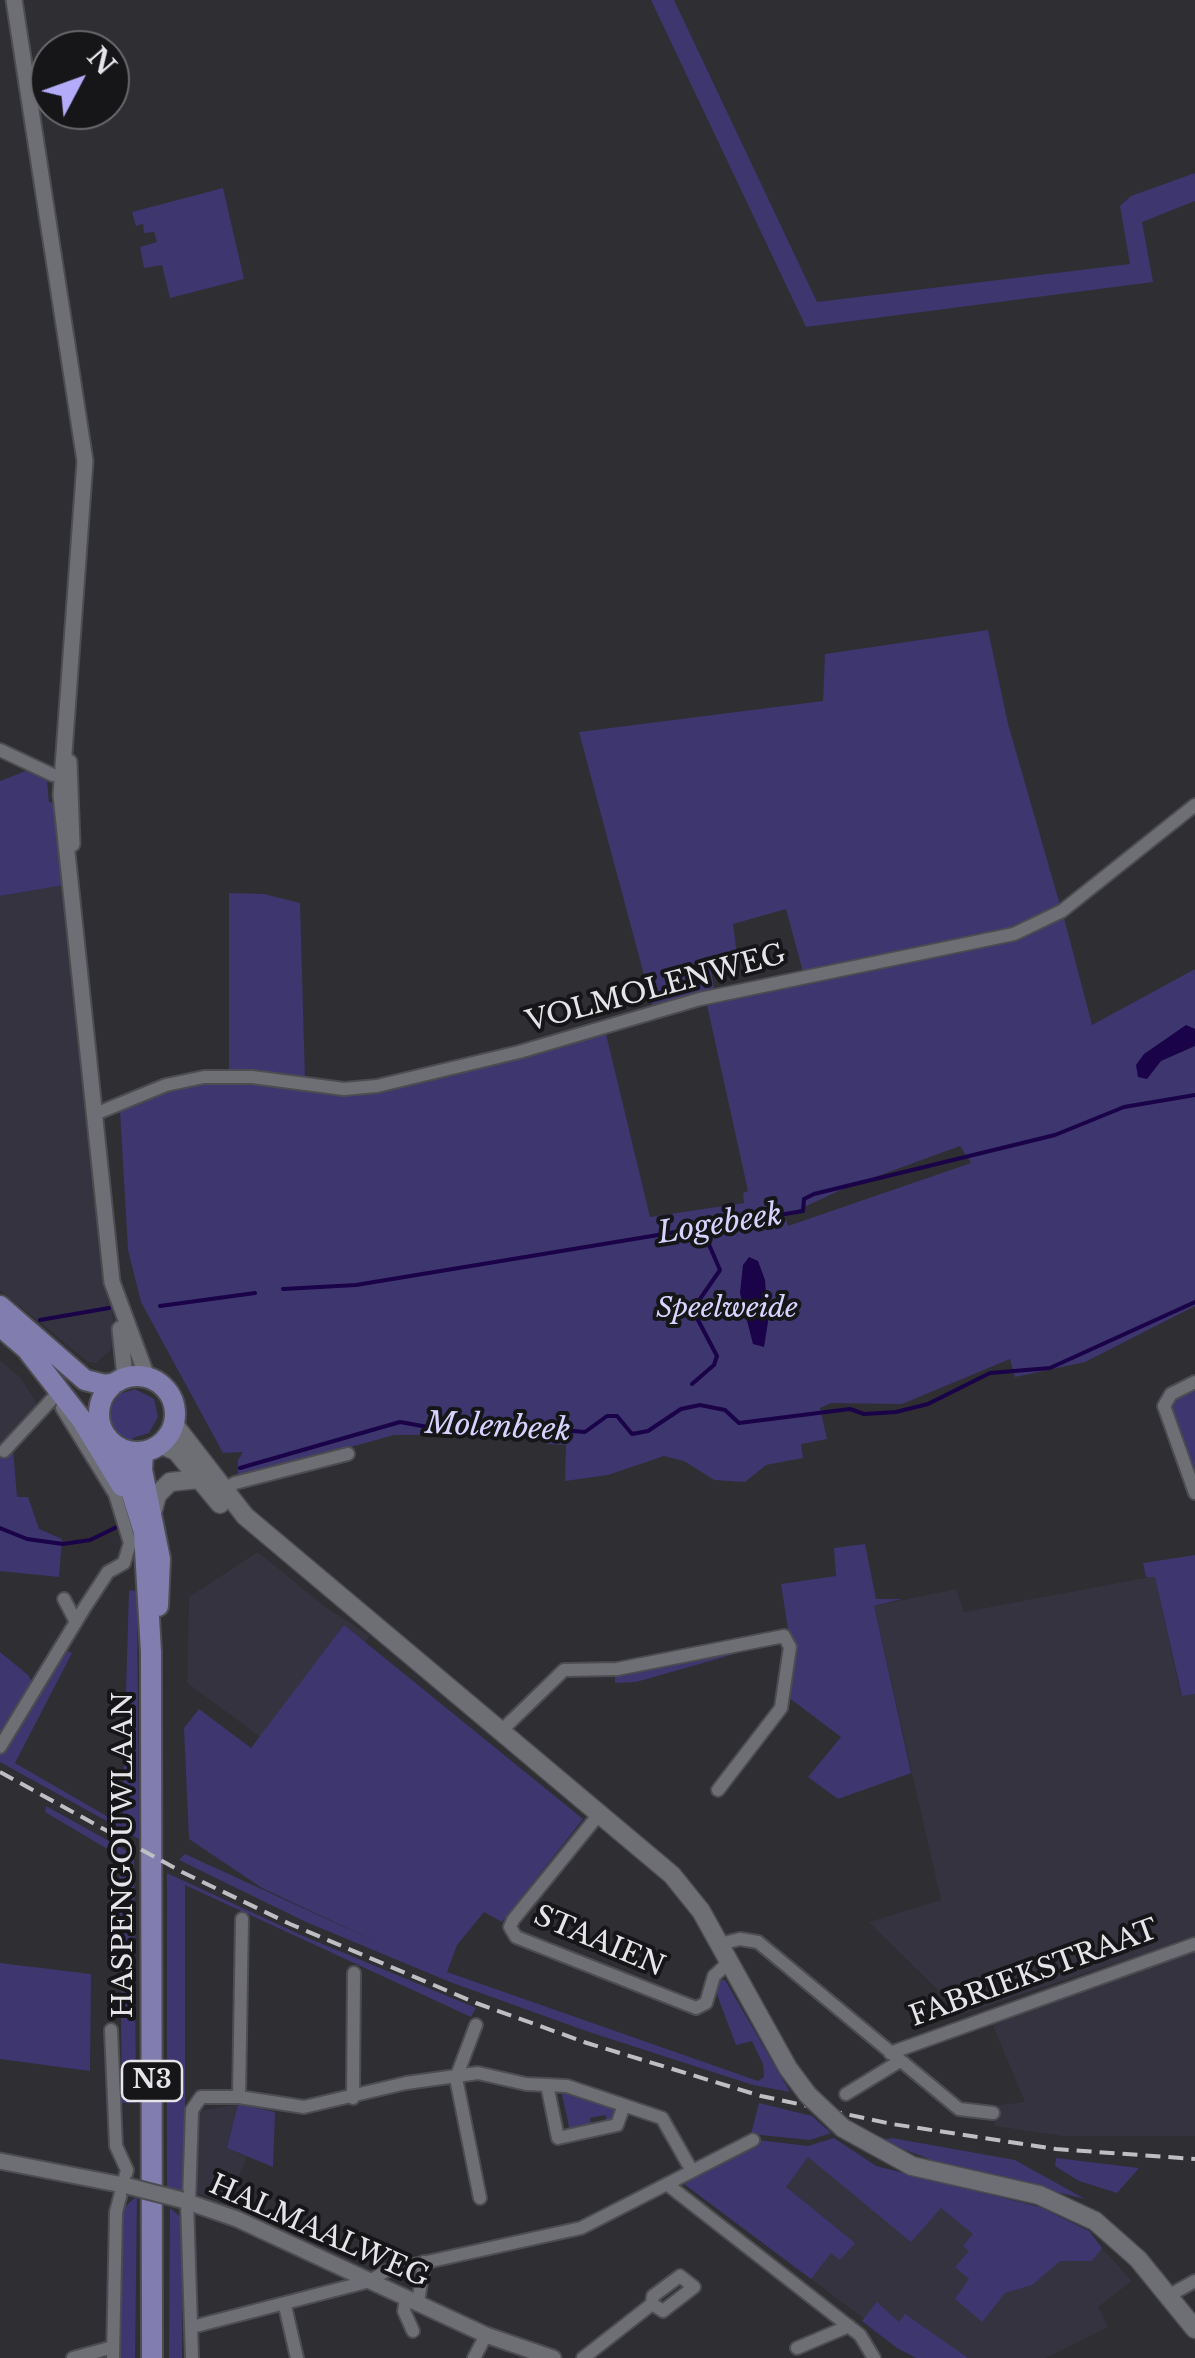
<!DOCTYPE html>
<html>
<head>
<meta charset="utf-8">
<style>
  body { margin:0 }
  #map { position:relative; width:1195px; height:2358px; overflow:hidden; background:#2e2e33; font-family:"Libre Baskerville",serif }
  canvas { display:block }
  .north { position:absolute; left:30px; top:30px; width:100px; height:100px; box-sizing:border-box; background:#161619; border:2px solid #69696c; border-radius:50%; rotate:49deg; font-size:28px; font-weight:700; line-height:40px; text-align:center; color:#e5e5e9 }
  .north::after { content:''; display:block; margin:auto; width:35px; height:45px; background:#b4acf9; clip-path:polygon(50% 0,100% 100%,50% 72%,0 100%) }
</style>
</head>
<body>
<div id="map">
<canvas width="1195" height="2358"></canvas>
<div class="north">N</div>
</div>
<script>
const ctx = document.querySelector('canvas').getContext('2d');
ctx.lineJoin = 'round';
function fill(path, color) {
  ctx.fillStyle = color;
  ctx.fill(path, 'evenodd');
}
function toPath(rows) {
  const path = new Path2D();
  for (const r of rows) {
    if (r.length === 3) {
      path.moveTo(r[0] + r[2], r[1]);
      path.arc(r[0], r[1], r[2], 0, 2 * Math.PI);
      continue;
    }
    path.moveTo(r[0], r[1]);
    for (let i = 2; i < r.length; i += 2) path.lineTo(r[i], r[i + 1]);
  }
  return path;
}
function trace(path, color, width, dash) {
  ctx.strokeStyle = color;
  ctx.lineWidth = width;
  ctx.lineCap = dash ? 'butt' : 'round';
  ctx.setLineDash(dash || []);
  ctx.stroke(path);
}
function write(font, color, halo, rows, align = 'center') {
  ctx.font = font + ' "Libre Baskerville",serif';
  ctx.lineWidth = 8;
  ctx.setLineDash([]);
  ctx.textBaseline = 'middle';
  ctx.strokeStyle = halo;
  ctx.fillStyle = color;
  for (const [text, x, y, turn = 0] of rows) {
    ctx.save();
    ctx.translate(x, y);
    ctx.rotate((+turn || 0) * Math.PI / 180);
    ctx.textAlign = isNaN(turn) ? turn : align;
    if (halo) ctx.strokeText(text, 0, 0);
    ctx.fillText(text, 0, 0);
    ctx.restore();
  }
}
fill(toPath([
  [64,885,114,1328,111,1350,96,1363,88,1362,0,1290,0,896],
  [0,1360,21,1378,37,1404,0,1444],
  [258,1552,324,1606,370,1636,278,1750,187,1683,189,1597],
  [1155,1576,1181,1696,1195,1694,1195,1937,962,2014,869,1922,941,1900,874,1606,956,1589,964,1612],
  [1195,1950,1195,2136,1062,2136,995,2126,991,2106,1025,2102,991,2021],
  [238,2104,227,2148,247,2157,227,2204,196,2193,199,2111],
  [759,2142,1096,2242,1132,2281,1098,2307,1108,2327,1046,2358,916,2358,707,2201]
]), '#34333f');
fill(toPath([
  [651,0,674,0,817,302,1130,264,1120,206,1131,196,1195,173,1195,201,1142,222,1153,282,806,327],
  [223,188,244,279,170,298,162,265,144,268,140,247,157,242,154,232,144,233,143,224,136,226,132,212],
  [988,630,1008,724,1060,905,1029,926,803,972,786,909,733,924,738,963,711,971,714,988,652,1005,579,732,823,701,825,654],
  [28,770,47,781,49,802,58,805,64,885,0,896,0,781],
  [229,893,264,894,300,903,305,1081,229,1073],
  [1063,914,1092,1025,1195,969,1195,1306,1085,1362,1015,1377,1010,1359,902,1404,831,1403,820,1408,827,1439,801,1444,803,1458,766,1465,745,1482,714,1480,684,1461,664,1456,608,1475,565,1481,566,1445,547,1444,542,1434,394,1435,243,1477,238,1476,238,1460,243,1452,223,1453,141,1302,128,1250,120,1111,173,1087,217,1078,341,1094,605,1030,650,1217,744,1203,743,1193,748,1191,707,1005,818,976,1008,940],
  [960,1146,971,1163,788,1226,785,1216,845,1188],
  [1195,1387,1195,1482,1171,1410,1171,1401],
  [135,1389,154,1399,158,1417,149,1433,133,1438,132,1446,113,1436,106,1415,119,1394],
  [0,1444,13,1449,17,1497,28,1497,39,1529,62,1539,59,1577,0,1571],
  [865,1544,876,1599,902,1599,874,1606,911,1773,838,1799,808,1777,841,1737,788,1697,791,1638,636,1682,615,1683,615,1674,788,1629,781,1584,836,1576,834,1548],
  [1195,1555,1195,1694,1182,1696,1155,1577,1146,1577,1143,1563],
  [129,1590,137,1591,139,1839,0,1762,0,1755,65,1650,72,1653,15,1763,122,1825],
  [344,1625,583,1819,502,1922,484,1912,457,1945,447,1972,758,2081,764,2077,763,2064,752,2041,736,2045,716,1992,721,1980,725,1980,790,2092,753,2085,586,2031,450,1982,306,1922,179,1860,185,1854,379,1943,262,1888,189,1839,184,1728,199,1709,251,1748],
  [0,1652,28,1675,35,1688,0,1738],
  [46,1806,134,1855,136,2103,122,2103,119,1856,45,1812],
  [167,1873,301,1935,476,2008,471,2017,185,1885,185,2193,167,2187],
  [0,1963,91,1974,90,2071,0,2059],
  [561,2090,614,2104,619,2111,616,2121,608,2123,605,2115,590,2118,591,2126,570,2131],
  [759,2103,812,2116,831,2133,810,2140,751,2134],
  [238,2104,275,2112,273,2167,227,2148],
  [834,2138,876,2166,1040,2207,1089,2231,1102,2248,1092,2261,1060,2261,1032,2285,1005,2293,982,2322,955,2299,969,2279,955,2267,969,2251,963,2246,973,2234,941,2208,911,2242,808,2157,786,2187,855,2243,840,2260,831,2253,811,2279,684,2184,758,2140,808,2146],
  [892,2138,1015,2160,1085,2199,942,2164,880,2140],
  [1056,2158,1139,2168,1117,2193,1079,2181,1055,2166],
  [137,2196,135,2358,118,2358,121,2210],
  [170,2208,183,2219,182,2358,169,2358],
  [877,2302,899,2322,905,2314,968,2358,916,2358,897,2348,862,2321]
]), '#3e366f');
fill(toPath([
  [1186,1025,1195,1029,1195,1046,1161,1061,1147,1079,1138,1077,1136,1065,1144,1054],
  [749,1257,758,1261,765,1280,768,1322,764,1347,753,1344,740,1293,743,1265]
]), '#1a0348');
trace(toPath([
  [283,1289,356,1285,803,1211,804,1199,814,1194,1055,1135,1124,1107,1195,1095],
  [160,1306,255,1293],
  [40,1320,109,1308],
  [692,1384,714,1365,717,1356,698,1320,700,1299,720,1270,707,1240],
  [240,1468,400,1422,450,1431,534,1428,585,1432,607,1416,617,1416,632,1434,648,1431,681,1409,700,1405,725,1410,739,1423,850,1409,864,1414,896,1412,928,1404,990,1373,1050,1368,1195,1302],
  [0,1528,27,1539,63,1544,90,1540,119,1526]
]), '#1a0348', 4);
const minor = toPath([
  [0,750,53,775,71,777],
  [95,1114,166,1085,204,1077,252,1077,344,1089,377,1086,519,1052,700,999,1014,934,1062,911,1195,805],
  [1195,1382,1171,1394,1164,1406,1195,1493],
  [4,1451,54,1397],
  [221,1491,235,1483,348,1454],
  [64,1599,76,1622],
  [501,1731,564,1670,617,1669,784,1636,790,1647,781,1708,718,1790],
  [0,1747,85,1607,108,1572,124,1563,130,1543,115,1494,62,1408],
  [600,1813,513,1920,510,1927,516,1937,696,2008,706,2003,714,1976,729,1962],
  [720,1944,740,1939,758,1942,959,2109,993,2113],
  [476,2025,456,2078,480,2198],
  [111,2030,116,2146,127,2170,116,2212,113,2358],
  [890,2053,1195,1944],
  [547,2085,558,2138,617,2125,624,2105],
  [846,2094,900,2061],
  [239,2097,242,1919],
  [353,2098,354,1973],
  [668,2185,860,2335,874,2358],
  [187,2201,192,2358],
  [189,2202,192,2110,201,2097,239,2097,304,2107,406,2083,478,2073,526,2084,567,2086,662,2118,692,2171],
  [1168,2296,1195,2281],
  [406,2298,404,2311,413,2331],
  [418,2303,424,2262],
  [285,2306,297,2358],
  [192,2327,370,2281,386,2271,581,2228,753,2140],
  [797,2348,849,2326],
  [73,2358,113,2347],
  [474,2358,486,2335],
  [583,2358,652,2304,653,2296,680,2276,694,2287,663,2311,652,2304]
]);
const tertiary = toPath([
  [14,0,85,461,61,795,112,1282,146,1374],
  [69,762,72,844],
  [120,1329,125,1376],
  [0,2161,128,2186],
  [182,2200,237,2219,486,2335,553,2358]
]);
const secondary = toPath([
  [173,1423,245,1516,672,1875,701,1911,788,2068,808,2095],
  [159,1444,176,1451,220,1504],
  [153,1510,157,1495,170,1482,199,1479],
  [843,2128,912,2166,1039,2195,1095,2221,1138,2259,1195,2329]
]);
const primary = toPath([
  [0,1306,85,1380,105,1385,115,1383],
  [0,1326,37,1358],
  [29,1352,82,1420,122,1486],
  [137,1414,38],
  [118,1449,144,1532,151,1652,152,2358],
  [143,1453,142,1470,160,1559,158,1606]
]);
trace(minor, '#4c4c51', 16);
trace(tertiary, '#4c4c51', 19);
trace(secondary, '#4c4c51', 21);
trace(primary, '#4c4c51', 24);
trace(minor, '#6e6e75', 12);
trace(tertiary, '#6e6e75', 15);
trace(secondary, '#6e6e75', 18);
trace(primary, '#827daf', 20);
trace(toPath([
  [0,1772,182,1872,290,1924,476,2003,587,2043,761,2096,892,2124,1056,2149,1195,2159]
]), '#bebec3', 4, [15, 8]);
const tertiaryBridge = toPath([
  [128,2186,182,2200]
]);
const secondaryBridge = toPath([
  [808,2095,843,2128]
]);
trace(tertiaryBridge, '#4c4c51', 19, []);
trace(secondaryBridge, '#4c4c51', 21, []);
trace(tertiaryBridge, '#6e6e75', 15);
trace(secondaryBridge, '#6e6e75', 18);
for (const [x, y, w] of [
  [152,2081,60]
]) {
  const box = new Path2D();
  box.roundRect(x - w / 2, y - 20, w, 40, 8);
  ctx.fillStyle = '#161619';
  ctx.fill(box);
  trace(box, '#e5e5e9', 2.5);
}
write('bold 25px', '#e5e5e9', null, [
  ["N3",152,2081]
]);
write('28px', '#e5e5e9', '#161619', [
  ["VOLMOLENWEG",656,989,-15],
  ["HASPENGOUWLAAN",124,1855,-90],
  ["STAAIEN",599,1942,23],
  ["FABRIEKSTRAAT",1034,1974,-20],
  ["HALMAALWEG",319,2232,24]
]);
write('italic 28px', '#d7d5ff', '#161619', [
  ["Speelweide",727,1309]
]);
write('italic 30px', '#d6d4fe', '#161619', [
  ["Logebeek",720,1225,-9],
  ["Molenbeek",498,1428,3]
]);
</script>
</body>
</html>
